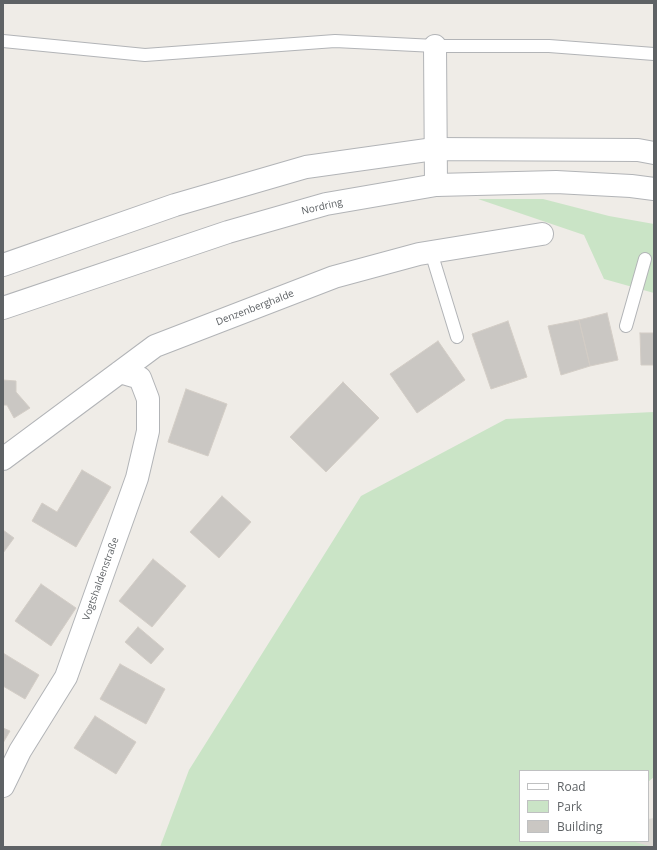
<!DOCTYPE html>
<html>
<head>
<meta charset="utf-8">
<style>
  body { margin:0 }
  #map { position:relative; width:657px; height:850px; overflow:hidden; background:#efece7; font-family:"Open Sans",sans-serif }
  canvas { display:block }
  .frame { position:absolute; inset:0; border:4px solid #5e6265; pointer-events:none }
  .legend { position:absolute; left:519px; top:770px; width:130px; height:72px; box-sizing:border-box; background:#fff; border:1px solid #bfc0c1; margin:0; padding:5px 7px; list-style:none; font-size:12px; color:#5e6265 }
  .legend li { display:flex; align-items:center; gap:8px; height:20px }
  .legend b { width:20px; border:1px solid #bfc0c1 }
</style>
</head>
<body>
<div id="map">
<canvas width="657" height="850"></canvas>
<div class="frame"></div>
<ul class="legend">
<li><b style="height:5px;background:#fff"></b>Road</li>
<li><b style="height:11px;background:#cae4c6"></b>Park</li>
<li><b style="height:11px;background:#cac7c3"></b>Building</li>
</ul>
</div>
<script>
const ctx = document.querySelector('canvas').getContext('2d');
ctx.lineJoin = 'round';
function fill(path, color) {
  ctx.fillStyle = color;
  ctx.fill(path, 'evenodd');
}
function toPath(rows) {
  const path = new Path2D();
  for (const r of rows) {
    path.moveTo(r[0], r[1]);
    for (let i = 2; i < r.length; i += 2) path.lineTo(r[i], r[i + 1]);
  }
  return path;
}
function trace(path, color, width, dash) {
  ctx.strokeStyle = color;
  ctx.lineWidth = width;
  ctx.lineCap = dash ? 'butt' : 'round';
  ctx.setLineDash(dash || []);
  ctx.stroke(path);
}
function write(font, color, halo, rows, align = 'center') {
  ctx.font = font + ' "Open Sans",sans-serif';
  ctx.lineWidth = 3;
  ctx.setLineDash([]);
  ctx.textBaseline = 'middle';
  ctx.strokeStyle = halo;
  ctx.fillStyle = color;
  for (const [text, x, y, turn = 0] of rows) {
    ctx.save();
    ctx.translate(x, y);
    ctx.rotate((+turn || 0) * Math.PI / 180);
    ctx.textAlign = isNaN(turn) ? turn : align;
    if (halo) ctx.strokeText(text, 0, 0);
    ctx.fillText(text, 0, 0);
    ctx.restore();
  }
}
fill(toPath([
  [654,818,654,847,531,847,542,841,648,841,648,819]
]), '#dedbd5');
fill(toPath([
  [478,199,543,199,609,216,654,224,654,293,604,279,584,235],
  [654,412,654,777,648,782,648,771,520,771,520,841,632,841,652,847,160,847,189,770,361,496,506,419]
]), '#cae4c6');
const building = toPath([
  [607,313,618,360,590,366,579,320,607,313],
  [579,320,590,366,561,375,548,326,579,320],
  [508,321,527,377,491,389,472,334,508,321],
  [640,333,654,333,654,365,641,365,640,333],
  [438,341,465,380,417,413,390,374,438,341],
  [3,380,16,381,16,392,30,408,14,418,7,405,3,405,3,380],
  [343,382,379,418,326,472,290,437,343,382],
  [186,389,227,404,208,456,168,442,186,389],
  [82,470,111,487,76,547,32,521,42,503,57,512,82,470],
  [222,496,251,522,219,558,190,532,222,496],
  [3,530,14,538,3,553,3,530],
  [153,559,186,586,152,627,119,601,153,559],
  [41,584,76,608,51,646,15,621,41,584],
  [138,627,164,649,151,664,125,642,138,627],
  [3,653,39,675,25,699,3,686,3,653],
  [120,664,165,689,146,724,100,699,120,664],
  [95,716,136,742,116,774,74,748,95,716],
  [3,728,10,731,3,743,3,728]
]);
fill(building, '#cac7c3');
trace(building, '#d3cdc6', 1);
const service = toPath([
  [3,41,145,55,335,41,435,46,549,46,654,54],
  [431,252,457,337],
  [626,326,645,259]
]);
const minor = toPath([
  [435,46,436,185],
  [3,459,155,346,334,277,419,254,542,234],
  [3,786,20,751,66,677,137,478,148,431,148,399,140,378,120,372]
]);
const tertiary = toPath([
  [3,265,175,205,306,167,434,149,638,150,654,153],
  [3,308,228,232,326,204,436,185,556,182,631,186,654,189]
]);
trace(service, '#b2b4b7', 14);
trace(minor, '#b2b4b7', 24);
trace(tertiary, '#b2b4b7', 24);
trace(service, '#fff', 12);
trace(minor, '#fff', 22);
trace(tertiary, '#fff', 22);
write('10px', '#5e6265', '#fff', [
  ["Nordring",322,207,-13],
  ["Denzenberghalde",255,308,-21],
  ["Vogtshaldenstraße",101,579,-70]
]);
</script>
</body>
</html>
